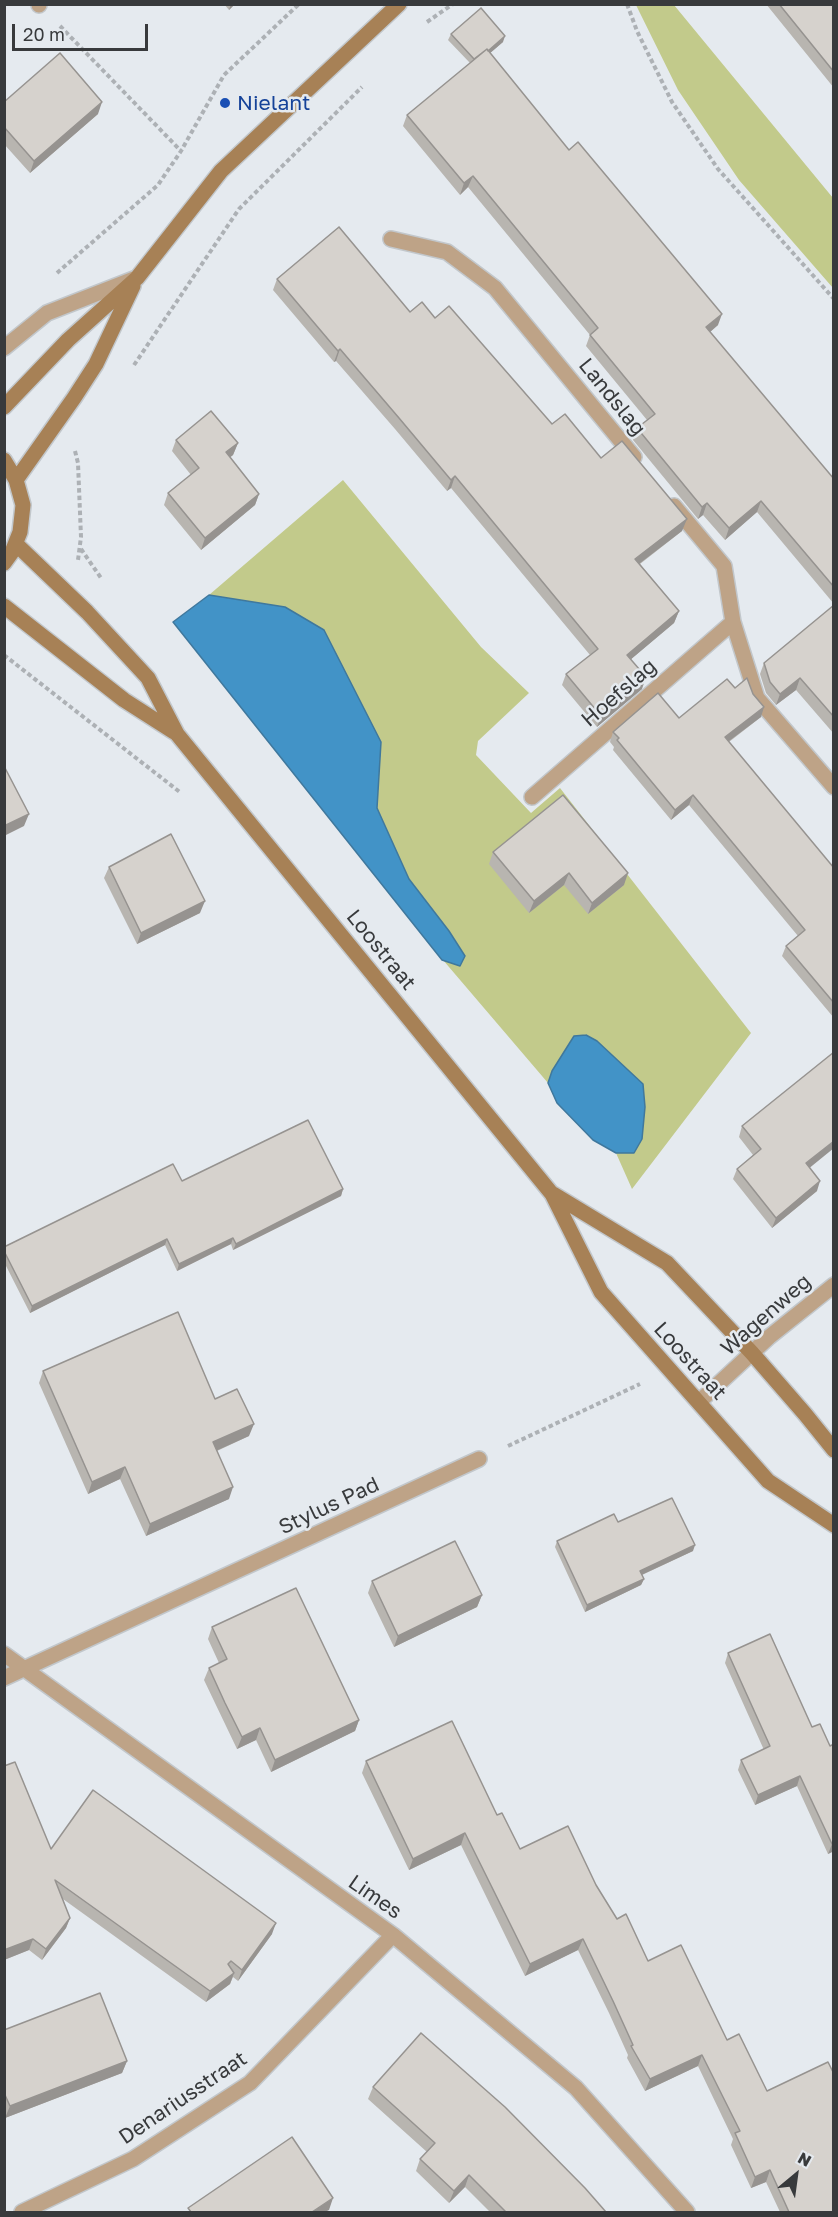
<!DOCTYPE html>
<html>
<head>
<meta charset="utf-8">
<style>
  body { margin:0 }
  #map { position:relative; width:838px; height:2217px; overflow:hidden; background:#e5eaef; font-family:"Golos Text",sans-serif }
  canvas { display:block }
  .frame { position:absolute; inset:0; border:6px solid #383a3c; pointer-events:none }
  .north { position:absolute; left:766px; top:2145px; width:60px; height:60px; -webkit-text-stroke:4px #e5eaef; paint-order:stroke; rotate:29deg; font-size:16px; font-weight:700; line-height:24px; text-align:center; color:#383a3c }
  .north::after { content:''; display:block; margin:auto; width:21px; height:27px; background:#383a3c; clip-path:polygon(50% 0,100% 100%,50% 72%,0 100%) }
  .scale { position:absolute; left:12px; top:24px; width:136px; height:27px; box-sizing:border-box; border:3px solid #383a3c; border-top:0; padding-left:8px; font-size:18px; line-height:21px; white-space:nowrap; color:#383a3c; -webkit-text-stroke:4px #e5eaef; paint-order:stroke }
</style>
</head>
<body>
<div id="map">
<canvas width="838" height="2217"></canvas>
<div class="frame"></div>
<div class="north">N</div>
<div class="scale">20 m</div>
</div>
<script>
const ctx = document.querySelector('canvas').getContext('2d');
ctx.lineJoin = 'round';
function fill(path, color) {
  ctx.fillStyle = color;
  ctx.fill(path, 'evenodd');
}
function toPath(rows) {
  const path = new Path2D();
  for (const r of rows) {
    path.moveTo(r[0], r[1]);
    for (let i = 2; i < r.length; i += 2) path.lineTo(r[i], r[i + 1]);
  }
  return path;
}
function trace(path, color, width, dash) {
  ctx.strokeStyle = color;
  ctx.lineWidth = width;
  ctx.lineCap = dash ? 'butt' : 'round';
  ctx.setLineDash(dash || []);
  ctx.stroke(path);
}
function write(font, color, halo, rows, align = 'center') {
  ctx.font = font + ' "Golos Text",sans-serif';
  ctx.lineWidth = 5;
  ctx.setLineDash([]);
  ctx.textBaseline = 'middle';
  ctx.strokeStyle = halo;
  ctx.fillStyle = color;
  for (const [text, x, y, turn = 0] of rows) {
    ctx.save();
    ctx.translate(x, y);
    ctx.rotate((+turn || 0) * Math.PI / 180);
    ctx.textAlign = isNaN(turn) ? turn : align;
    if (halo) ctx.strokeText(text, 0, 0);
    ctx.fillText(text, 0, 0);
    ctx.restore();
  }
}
fill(toPath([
  [636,5,674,5,833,198,833,288,739,180,678,90],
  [343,480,481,647,529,693,478,741,476,755,531,813,560,788,751,1033,632,1189,616,1153,634,1153,643,1084,597,1041,552,1071,548,1083,443,960,460,966,465,956,449,931,409,879,377,808,381,742,285,607,209,595]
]), '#c2ca8b');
const water = toPath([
  [209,595,285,607,324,630,381,742,377,808,409,879,449,931,465,956,460,966,442,960,173,622,209,595],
  [586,1035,597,1041,643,1084,645,1107,642,1139,634,1153,616,1153,593,1140,557,1103,548,1083,552,1071,574,1036,586,1035]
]);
fill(water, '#4293c7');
trace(water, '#3f789d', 1.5);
const lane = toPath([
  [4,348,47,313,134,279]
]);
const street = toPath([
  [39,5,39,4],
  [391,239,447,252,495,288,634,457],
  [674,506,724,566,733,622,757,698,834,787],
  [532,797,733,622],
  [699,1402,769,1337,834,1285],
  [4,1654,393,1935,576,2088,687,2212],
  [4,1678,479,1459],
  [22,2212,133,2159,250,2083,393,1935]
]);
const secondary = toPath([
  [4,407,68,340,137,278,221,171,399,4],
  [4,460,16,480,23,505,20,532,12,552,4,563],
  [16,480,74,398,96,364,133,286],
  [16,544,87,612,148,678,177,734,552,1194,601,1292,768,1481,834,1525],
  [4,606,124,700,174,732],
  [553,1194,667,1263,752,1353,805,1414,834,1450]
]);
trace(lane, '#c2c7cb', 18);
trace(street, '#c2c7cb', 18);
trace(secondary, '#c2c7cb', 18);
trace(toPath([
  [627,4,637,31,672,102,718,169,834,299],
  [427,22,453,4],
  [60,26,181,151],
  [57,273,158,185,181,151,224,75,299,4],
  [134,365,239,209,362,87],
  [75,451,78,463,81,537,78,560],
  [81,549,101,578],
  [4,655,181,793],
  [508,1446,640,1384]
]), '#adb1b5', 4, [4.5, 3]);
trace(lane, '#bea387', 15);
trace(street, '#bea387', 15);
trace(secondary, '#a78156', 15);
fill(toPath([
  [224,4,235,4,229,10],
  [766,4,834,4,834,88],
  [451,34,503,42,490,53,569,150,718,325,710,332,834,479,834,604,757,512,725,540,703,515,698,519,633,440,637,428,647,420,586,346,590,335,468,187,460,195,403,126,407,115,470,63,448,40],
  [4,102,98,114,30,173,4,144],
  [277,279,435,318,552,424,601,458,682,531,640,564,679,611,674,623,631,659,642,689,597,727,562,685,566,674,590,655,451,488,447,491,395,429,336,361,334,362,273,290],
  [176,440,238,443,233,455,230,457,259,494,255,505,201,550,164,505,168,493,191,475,172,451],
  [834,605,834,734,796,690,776,705,766,693,760,674,764,663],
  [735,688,761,717,729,742,834,868,834,1018,782,956,786,946,798,936,689,805,671,820,613,750,614,747,610,742,613,732,679,718],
  [493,852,624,885,588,914,564,885,529,913,489,864],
  [109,867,200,913,137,944,104,878],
  [742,1126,809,1168,817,1191,772,1228,733,1179,737,1169,753,1155,739,1137],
  [182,1181,343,1189,341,1196,233,1250,231,1244,177,1271,165,1245,30,1313,4,1262,4,1247],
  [43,1371,215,1399,249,1436,217,1451,229,1499,146,1536,120,1479,88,1494,39,1383],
  [618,1522,693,1551,642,1575,644,1579,641,1585,585,1612,555,1547,557,1541],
  [372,1581,482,1595,477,1607,394,1647,368,1593],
  [212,1627,359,1720,355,1731,271,1772,256,1740,237,1749,204,1680,209,1668,219,1663,208,1639],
  [728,1653,812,1727,830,1746,834,1744,834,1851,828,1854,797,1786,755,1805,738,1770,741,1760,764,1750,725,1663],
  [366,1761,497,1815,520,1849,596,1885,617,1919,648,1961,727,2040,767,2091,834,2212,780,2212,766,2182,751,2188,731,2145,733,2139,698,2066,645,2091,627,2058,628,2055,609,2013,578,1950,525,1976,461,1845,409,1870,362,1773],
  [4,1766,51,1849,272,1934,238,1981,233,1977,230,1984,206,2002,63,1899,70,1918,66,1928,42,1960,29,1950,4,1960],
  [4,2030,127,2061,122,2073,5,2118],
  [373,2087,606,2212,490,2212,465,2187,449,2203,416,2171,420,2159,427,2152,368,2099]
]), '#b8b5b0');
fill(toPath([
  [231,4,235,4,229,10],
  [505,36,503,42,474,67,476,61],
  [102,102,98,114,30,173,34,161],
  [473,176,468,187,460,195,464,183],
  [722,314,718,325,702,339,706,327],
  [340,349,336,361,334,362,338,351],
  [238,443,233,455,222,464,226,452],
  [455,476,451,488,447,491,451,480],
  [259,494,255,505,201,550,205,538],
  [761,501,757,512,725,540,729,528],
  [707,503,703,515,698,519,702,507],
  [687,519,682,531,631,570,635,559],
  [679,611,674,623,623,666,627,655],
  [646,677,642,689,597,727,601,716],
  [800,678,796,690,776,705,780,694],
  [764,707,761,717,721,747,725,737],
  [693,795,689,805,671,820,675,810],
  [29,814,24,826,4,836,4,826],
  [569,873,564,885,529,913,534,901],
  [628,873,624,885,588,914,592,903],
  [205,901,200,913,137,944,141,933],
  [834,1141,834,1148,802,1174,806,1163],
  [820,1181,817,1191,772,1228,776,1218],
  [343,1189,341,1196,233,1250,236,1244],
  [233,1238,231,1244,177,1271,179,1264],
  [167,1239,165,1245,30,1313,32,1306],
  [254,1424,249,1436,209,1454,213,1442],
  [125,1467,120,1479,88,1494,92,1482],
  [233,1487,229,1499,146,1536,150,1524],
  [695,1545,693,1551,637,1577,640,1571],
  [644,1579,641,1585,585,1612,587,1605],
  [482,1595,477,1607,394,1647,398,1636],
  [359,1720,355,1731,271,1772,275,1760],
  [260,1728,256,1740,237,1749,242,1737],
  [800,1776,797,1786,755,1805,758,1795],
  [465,1833,461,1845,409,1870,413,1859],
  [834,1843,834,1851,828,1854,832,1844],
  [70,1918,66,1928,42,1960,46,1949],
  [276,1923,272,1934,238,1981,242,1970],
  [33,1939,29,1950,4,1960,4,1950],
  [583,1939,578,1950,525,1976,530,1964],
  [234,1973,230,1984,206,2002,210,1991],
  [702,2055,698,2066,645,2091,650,2079],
  [127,2061,122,2073,5,2118,10,2106],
  [770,2170,766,2182,751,2188,755,2177],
  [469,2175,465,2187,449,2203,454,2191],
  [333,2198,329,2210,325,2212,312,2212]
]), '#969390');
const building = toPath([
  [779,4,834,4,834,72,779,4],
  [481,8,505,36,488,51,487,49,474,59,451,34,481,8],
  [487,49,569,150,578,142,722,314,706,327,834,479,834,587,761,501,729,528,707,503,702,507,637,428,655,414,590,335,598,328,473,176,464,183,407,115,487,49],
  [60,53,102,102,34,161,4,127,4,102,60,53],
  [339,227,410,312,422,302,435,318,449,306,552,424,565,414,601,458,622,441,687,519,635,559,679,611,627,655,646,677,601,716,566,674,598,649,455,476,451,480,399,418,340,349,338,351,277,279,339,227],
  [211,411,238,443,226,452,259,494,205,538,168,493,199,468,176,440,211,411],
  [834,605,834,717,800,678,780,694,770,682,764,663,834,605],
  [747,678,753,694,764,707,725,737,834,868,834,1003,786,946,805,930,693,795,675,810,617,740,619,738,613,732,658,693,679,718,727,679,735,688,747,678],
  [4,766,29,814,4,826,4,766],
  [563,795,628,873,592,903,569,873,534,901,493,852,563,795],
  [171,834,205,901,141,933,109,867,171,834],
  [834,1052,834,1141,806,1163,820,1181,776,1218,737,1169,761,1149,742,1126,834,1052],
  [308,1120,343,1189,236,1244,233,1238,179,1264,167,1239,32,1306,4,1251,4,1247,173,1164,182,1181,308,1120],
  [178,1312,215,1399,237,1389,254,1424,213,1442,233,1487,150,1524,125,1467,92,1482,43,1371,178,1312],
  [672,1498,695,1545,640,1571,644,1579,587,1605,557,1541,614,1514,618,1522,672,1498],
  [455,1541,482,1595,398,1636,372,1581,455,1541],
  [296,1588,359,1720,275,1760,260,1728,242,1737,225,1703,209,1668,227,1659,212,1627,296,1588],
  [770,1634,812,1727,820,1724,830,1746,834,1744,834,1843,832,1844,800,1776,758,1795,741,1760,770,1746,728,1653,770,1634],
  [452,1721,497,1815,502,1813,520,1849,568,1826,596,1885,617,1919,626,1914,648,1961,681,1945,727,2040,739,2034,767,2091,828,2062,834,2074,834,2212,789,2212,770,2170,755,2177,735,2133,740,2131,702,2055,650,2079,631,2046,633,2045,613,2001,583,1939,530,1964,465,1833,413,1859,366,1761,452,1721],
  [15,1762,51,1849,93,1790,276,1923,242,1970,231,1961,228,1964,234,1973,210,1991,55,1880,70,1918,46,1949,33,1939,4,1950,4,1766,15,1762],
  [100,1993,127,2061,10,2106,5,2095,4,2096,4,2030,100,1993],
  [421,2033,505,2107,585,2188,606,2212,506,2212,469,2175,454,2191,420,2159,435,2143,373,2087,421,2033],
  [292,2137,333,2198,312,2212,191,2212,188,2208,292,2137]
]);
fill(building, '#d6d2cd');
trace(building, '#969390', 1.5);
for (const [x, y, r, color] of [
  [225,103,6,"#1a4fb4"]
]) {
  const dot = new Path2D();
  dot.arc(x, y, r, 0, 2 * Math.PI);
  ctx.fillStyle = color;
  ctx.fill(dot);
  trace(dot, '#e5eaef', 2);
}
write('21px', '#164399', '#e5eaef', [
  ["Nielant",237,103]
], 'left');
write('21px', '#383a3c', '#e5eaef', [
  ["Landslag",612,397,51],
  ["Hoefslag",619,693,-41],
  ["Loostraat",381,950,51],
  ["Wagenweg",766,1315,-41],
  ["Loostraat",690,1361,48],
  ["Stylus Pad",329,1506,-25],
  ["Limes",375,1897,35],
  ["Denariusstraat",183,2098,-34]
]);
</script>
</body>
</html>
